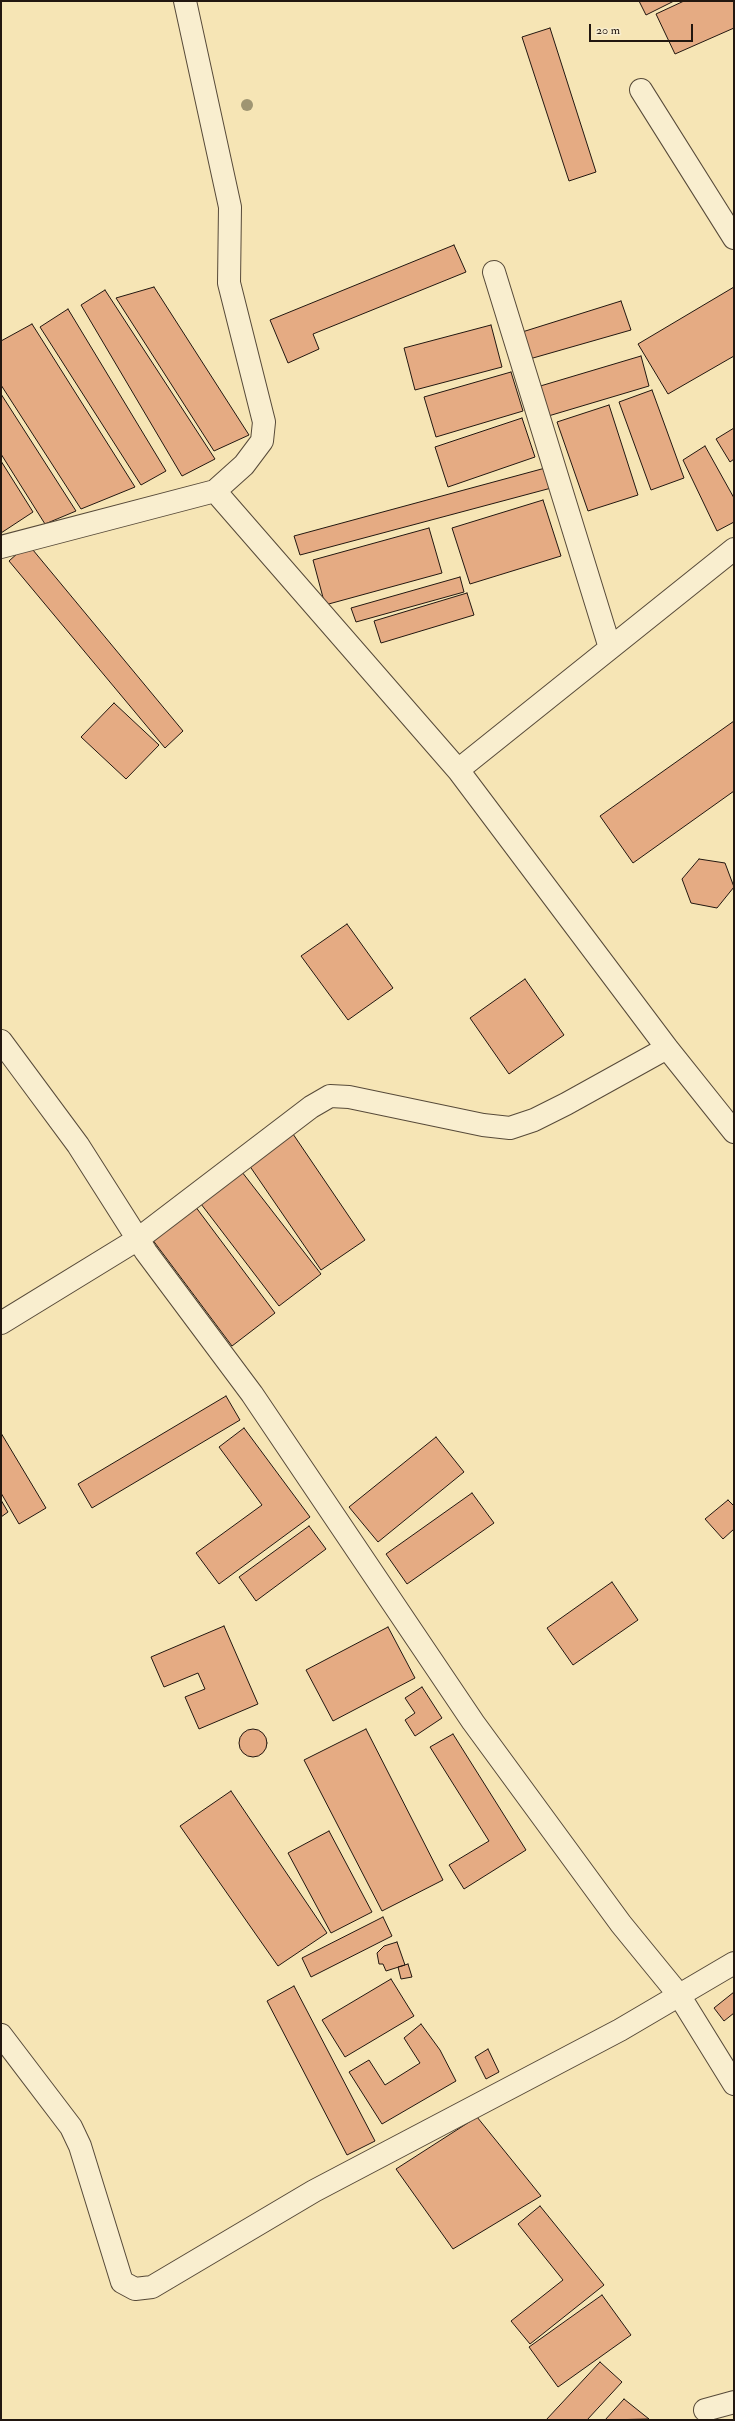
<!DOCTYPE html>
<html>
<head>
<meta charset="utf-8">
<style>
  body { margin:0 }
  #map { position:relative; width:735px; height:2421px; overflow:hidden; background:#f6e5b5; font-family:"IM FELL Double Pica",serif }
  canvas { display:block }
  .frame { position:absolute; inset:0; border:2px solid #221710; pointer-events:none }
  .scale { position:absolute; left:589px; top:24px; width:104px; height:18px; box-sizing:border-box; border:2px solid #221710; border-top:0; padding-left:5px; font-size:12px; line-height:14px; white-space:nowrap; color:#221710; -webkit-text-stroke:3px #f9eecf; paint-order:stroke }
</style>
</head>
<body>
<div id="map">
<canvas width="735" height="2421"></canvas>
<div class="frame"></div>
<div class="scale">20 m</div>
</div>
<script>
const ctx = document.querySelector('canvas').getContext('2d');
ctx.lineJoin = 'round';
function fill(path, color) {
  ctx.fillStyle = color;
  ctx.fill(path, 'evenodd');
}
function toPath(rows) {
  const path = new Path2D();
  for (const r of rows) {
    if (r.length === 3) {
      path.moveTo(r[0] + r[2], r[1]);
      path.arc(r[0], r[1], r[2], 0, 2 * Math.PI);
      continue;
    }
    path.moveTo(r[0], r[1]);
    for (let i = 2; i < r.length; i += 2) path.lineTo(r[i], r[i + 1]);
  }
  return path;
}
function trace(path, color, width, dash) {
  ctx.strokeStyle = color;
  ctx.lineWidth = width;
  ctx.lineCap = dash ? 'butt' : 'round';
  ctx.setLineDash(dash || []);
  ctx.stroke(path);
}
const building = toPath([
  [639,1,674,1,646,15,639,1],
  [684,1,734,1,734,28,675,54,656,14,684,1],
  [550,28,596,172,569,181,522,37,550,28],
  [454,245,466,272,313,334,319,349,288,363,270,320,454,245],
  [154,287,249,435,214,451,116,298,154,287],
  [734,287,734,356,668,394,638,344,734,287],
  [105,290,215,459,182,476,81,305,105,290],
  [621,301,631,330,526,360,519,333,621,301],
  [68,309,166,471,141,485,40,327,68,309],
  [32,324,135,487,81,509,1,385,1,341,32,324],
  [491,325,502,367,415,390,404,348,491,325],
  [641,356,649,386,545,417,537,387,641,356],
  [511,372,523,411,436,437,424,397,511,372],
  [652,390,684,478,651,490,619,402,652,390],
  [1,394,76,511,45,524,1,454,1,394],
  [609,405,638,495,588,511,557,422,609,405],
  [522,418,535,457,448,487,435,447,522,418],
  [734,428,734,459,730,462,716,439,734,428],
  [705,446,734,498,734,522,717,531,683,460,705,446],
  [1,461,33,512,1,533,1,461],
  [549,467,555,487,300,555,294,536,549,467],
  [543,500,561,556,470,584,452,528,543,500],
  [429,528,442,573,325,605,313,560,429,528],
  [28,544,183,731,165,748,9,561,28,544],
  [460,577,464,592,356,622,351,608,460,577],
  [467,593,474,615,381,643,374,621,467,593],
  [114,703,159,745,126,779,81,737,114,703],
  [734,721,734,791,633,863,600,816,734,721],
  [699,859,725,863,734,887,717,908,691,903,682,879,699,859],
  [347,924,393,988,348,1020,301,956,347,924],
  [525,979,564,1035,509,1074,470,1018,525,979],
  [293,1134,365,1240,321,1270,249,1165,293,1134],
  [242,1172,321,1274,279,1306,201,1204,242,1172],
  [195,1206,275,1313,232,1346,152,1239,195,1206],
  [226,1396,240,1420,92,1508,78,1484,226,1396],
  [244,1428,310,1517,219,1584,196,1553,262,1505,219,1447,244,1428],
  [1,1433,46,1508,19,1524,1,1493,1,1433],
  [436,1437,464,1472,378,1542,349,1507,436,1437],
  [472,1493,494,1523,407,1584,386,1554,472,1493],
  [1,1500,8,1512,1,1517,1,1500],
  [728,1500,734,1506,734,1529,723,1539,705,1519,728,1500],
  [309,1526,326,1549,256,1601,239,1577,309,1526],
  [612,1582,638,1620,573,1665,547,1628,612,1582],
  [224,1626,258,1704,199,1729,185,1697,205,1689,198,1673,164,1687,151,1657,224,1626],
  [388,1627,415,1678,333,1721,306,1670,388,1627],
  [422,1687,442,1718,415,1736,405,1720,415,1713,405,1698,422,1687],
  [253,1743,14],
  [366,1729,443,1880,382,1911,304,1760,366,1729],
  [453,1734,526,1850,464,1889,449,1865,489,1841,430,1747,453,1734],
  [231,1791,327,1933,278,1966,180,1826,231,1791],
  [329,1831,372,1912,331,1933,288,1853,329,1831],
  [383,1917,392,1936,311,1977,302,1958,383,1917],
  [397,1942,405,1965,386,1971,383,1964,379,1964,377,1953,384,1946,397,1942],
  [408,1964,412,1977,401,1979,398,1967,408,1964],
  [391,1979,414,2016,345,2057,322,2020,391,1979],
  [294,1986,375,2141,347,2155,267,2001,294,1986],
  [734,1992,734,2013,724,2021,714,2008,734,1992],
  [421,2024,440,2050,456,2081,382,2124,349,2072,369,2060,385,2085,420,2063,404,2038,421,2024],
  [488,2049,499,2072,486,2079,475,2057,488,2049],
  [477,2117,541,2196,453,2249,396,2169,477,2117],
  [540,2206,604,2285,530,2344,511,2321,563,2280,518,2224,540,2206],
  [602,2295,631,2335,558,2387,529,2347,602,2295],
  [600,2362,622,2382,587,2420,546,2420,600,2362],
  [624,2399,649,2419,605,2420,624,2399]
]);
fill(building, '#e5ab83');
trace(building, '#221710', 1);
const street = toPath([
  [641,90,734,238],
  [494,272,610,648],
  [215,491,458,770,667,1048,734,1132],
  [1,547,215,491,244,465,262,441,264,422,229,283,230,207,185,1],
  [458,770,734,549],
  [1,1041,78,1145,146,1252,252,1394,473,1722,621,1924,679,1995,734,2084],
  [1,1323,138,1239,311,1107,330,1096,349,1097,483,1125,510,1128,534,1120,566,1104,667,1048],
  [1,2035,71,2127,80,2146,122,2282,135,2289,152,2287,314,2191,620,2030,734,1963],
  [705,2410,734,2402]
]);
trace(street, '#574a39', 24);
trace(street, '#f9eecf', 22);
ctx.fillStyle = '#9f9572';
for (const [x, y] of [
  [247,105]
]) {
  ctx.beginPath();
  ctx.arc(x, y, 6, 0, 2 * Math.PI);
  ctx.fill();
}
</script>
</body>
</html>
